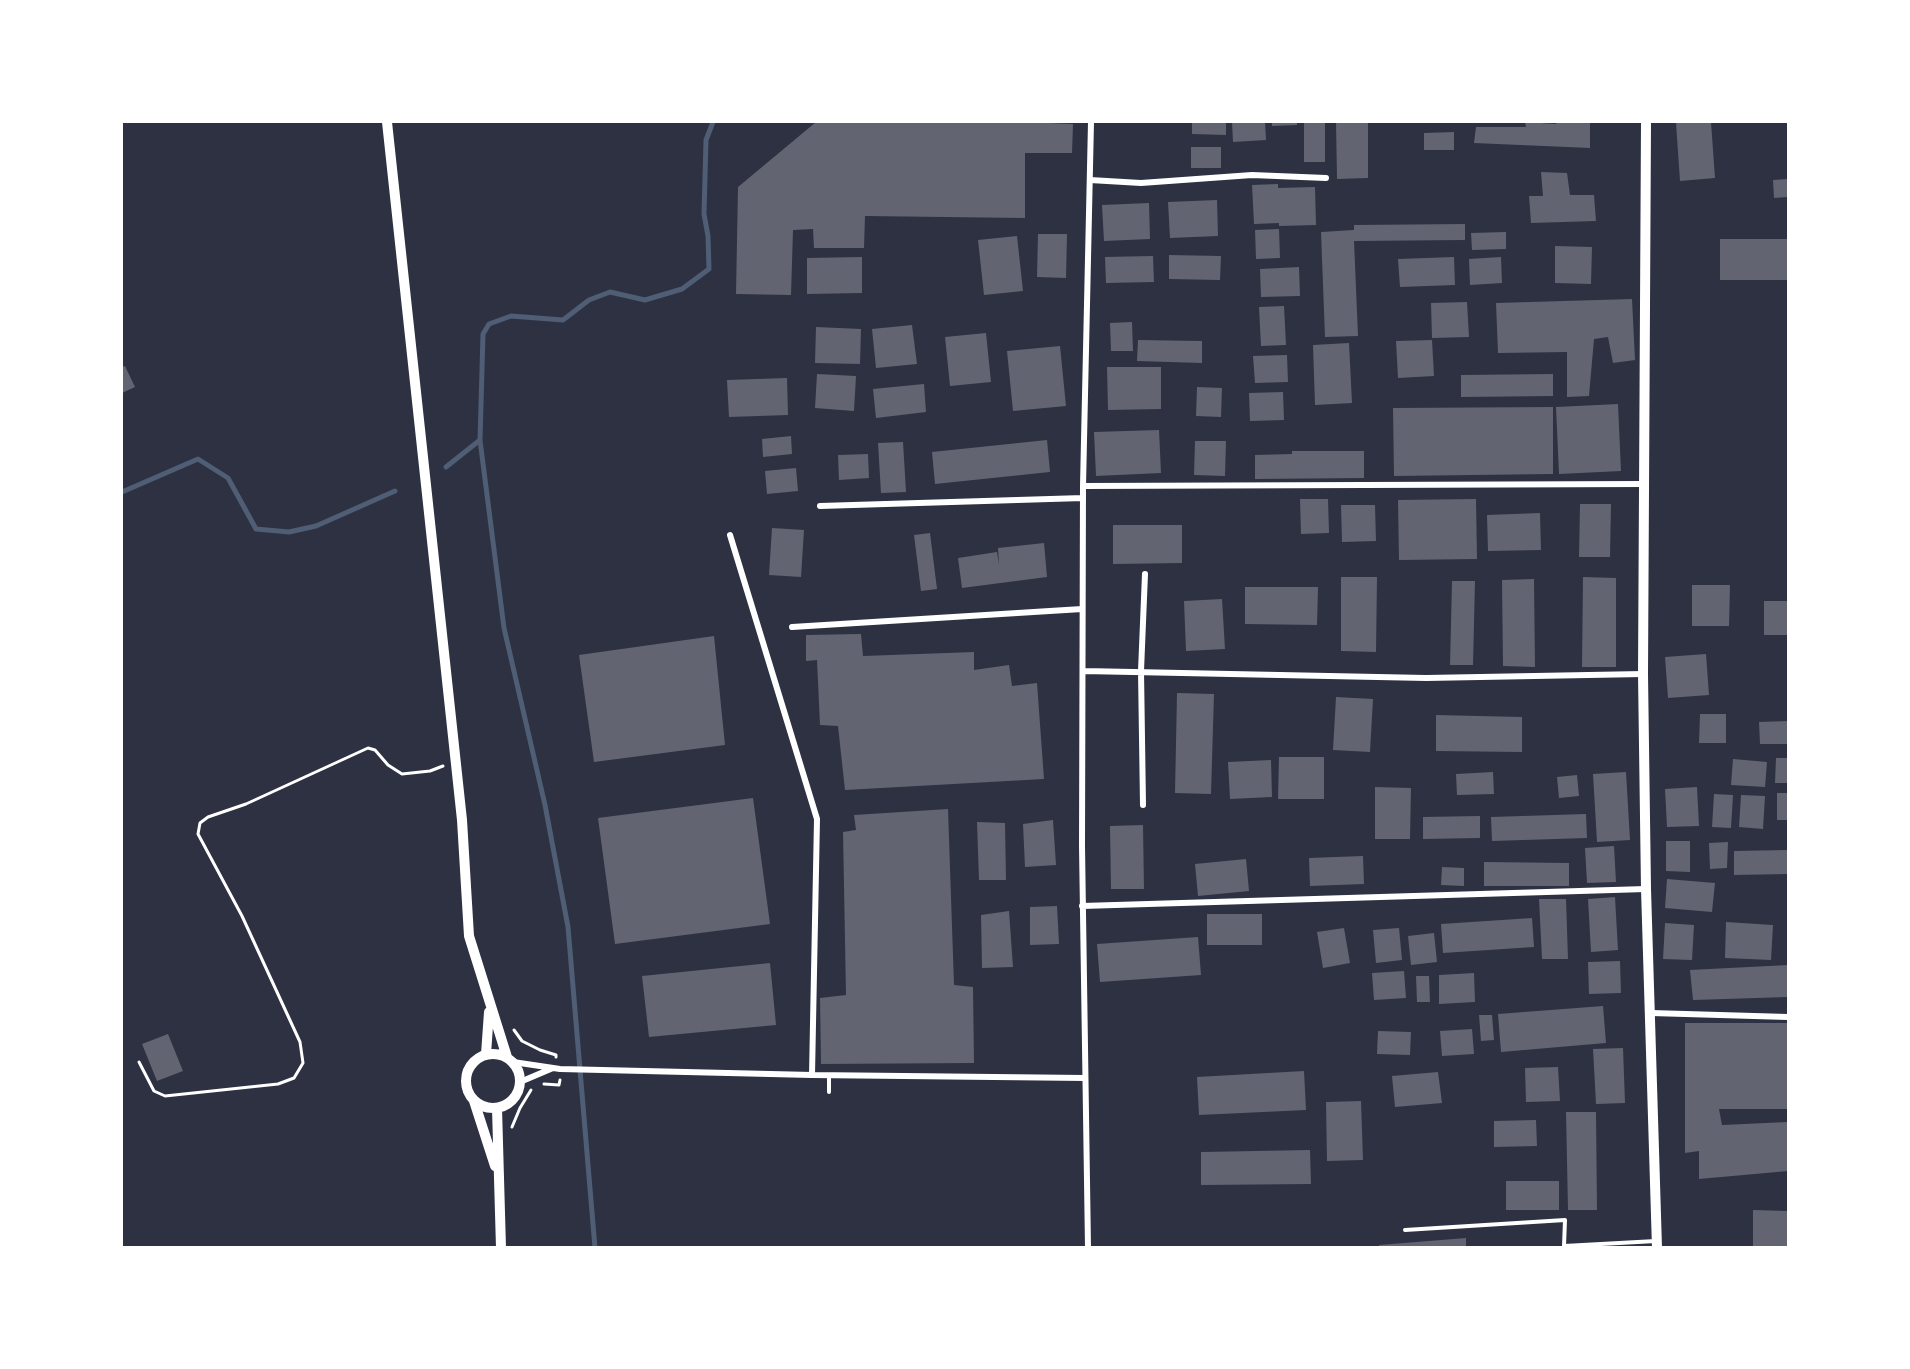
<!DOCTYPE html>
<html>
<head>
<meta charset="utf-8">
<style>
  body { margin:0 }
  #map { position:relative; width:1910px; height:1369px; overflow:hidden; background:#2d3142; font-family:"Noto Sans",sans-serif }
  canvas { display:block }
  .frame { position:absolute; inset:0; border:123px solid #fff; pointer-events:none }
</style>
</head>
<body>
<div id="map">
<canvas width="1910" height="1369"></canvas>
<div class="frame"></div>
</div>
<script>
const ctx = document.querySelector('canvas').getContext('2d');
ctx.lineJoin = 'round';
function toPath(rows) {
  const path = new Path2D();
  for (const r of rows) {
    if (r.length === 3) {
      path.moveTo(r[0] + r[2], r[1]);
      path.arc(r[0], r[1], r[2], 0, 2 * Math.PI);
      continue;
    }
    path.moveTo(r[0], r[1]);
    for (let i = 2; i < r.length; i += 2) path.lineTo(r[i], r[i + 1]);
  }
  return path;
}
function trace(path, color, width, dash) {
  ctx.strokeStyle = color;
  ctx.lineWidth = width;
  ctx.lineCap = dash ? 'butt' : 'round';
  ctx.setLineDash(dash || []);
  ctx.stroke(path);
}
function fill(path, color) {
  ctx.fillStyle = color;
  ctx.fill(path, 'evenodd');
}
trace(toPath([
  [446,467,480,440],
  [122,492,198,459,228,478,256,529,289,532,316,526,395,491],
  [595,1248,568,927,545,805,504,628,480,440,483,334,489,324,511,316,563,320,589,300,610,292,645,300,682,289,709,269,708,236,704,214,706,140,713,122]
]), '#4f5d75', 5);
fill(toPath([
  [816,122,1025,122,1073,124,1072,153,1025,153,1025,218,865,216,864,248,814,248,813,229,793,230,791,295,736,294,738,187],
  [1192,122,1226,122,1226,135,1192,134],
  [1232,122,1265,122,1266,140,1233,142],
  [1272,122,1297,122,1297,125,1272,126],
  [1304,122,1325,122,1325,162,1304,162],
  [1336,122,1368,122,1368,178,1337,179],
  [1525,122,1556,124,1556,122,1590,122,1590,148,1474,143,1476,127,1526,127],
  [1711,122,1715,178,1680,181,1676,123],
  [1454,132,1454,150,1424,150,1424,133],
  [1191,147,1221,147,1221,168,1191,168],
  [1541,172,1567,173,1570,195,1594,195,1596,221,1531,223,1529,196,1543,196],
  [1788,179,1788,197,1774,198,1773,180],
  [1278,184,1278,188,1315,187,1316,225,1279,226,1279,223,1254,224,1252,185],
  [1217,200,1218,236,1170,238,1168,202],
  [1149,203,1150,239,1104,241,1102,205],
  [1465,224,1465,240,1354,241,1358,336,1325,337,1321,232,1354,230,1354,225],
  [1279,229,1280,258,1256,259,1255,230],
  [1506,232,1506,249,1472,250,1471,233],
  [1038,234,1067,234,1066,278,1037,277],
  [1017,236,1023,291,984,295,978,240],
  [1720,239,1788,239,1788,280,1720,280],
  [1555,246,1592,247,1591,284,1555,283],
  [1169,255,1221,256,1220,280,1169,279],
  [1153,256,1154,282,1106,283,1105,257],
  [862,257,862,293,807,294,807,258],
  [1454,257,1455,285,1400,287,1398,259],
  [1501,257,1502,283,1470,285,1469,259],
  [1299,267,1300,296,1261,297,1260,269],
  [1632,299,1635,360,1613,363,1608,337,1594,339,1589,396,1567,397,1567,352,1498,353,1496,303],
  [1467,302,1469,337,1432,338,1431,303],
  [1284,306,1286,345,1261,346,1259,307],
  [1132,322,1133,351,1111,351,1110,323],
  [912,325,917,364,876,368,872,329],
  [816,327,861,329,860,364,815,363],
  [986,333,991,382,950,386,945,337],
  [1138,340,1202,341,1202,363,1137,361],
  [1432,340,1434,376,1398,378,1396,341],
  [1349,343,1352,403,1315,405,1313,345],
  [1060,346,1066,406,1013,411,1007,351],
  [1287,355,1288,382,1255,383,1253,356],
  [125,366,135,387,122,393,122,367],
  [1107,367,1161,367,1161,409,1108,410],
  [817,374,856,376,854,411,815,408],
  [1553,374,1553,396,1461,397,1461,375],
  [787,378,788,415,729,417,727,380],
  [924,384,926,412,876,418,873,389],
  [1197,387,1222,388,1221,417,1196,416],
  [1283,392,1284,420,1250,421,1249,393],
  [1618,404,1621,471,1559,474,1556,407],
  [1553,407,1553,474,1394,476,1393,408],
  [1159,430,1161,473,1096,476,1094,432],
  [791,436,792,454,763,457,762,439],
  [1047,440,1050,472,935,484,932,452],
  [1195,441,1226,441,1225,476,1194,475],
  [903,442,906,492,881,493,878,443],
  [1292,451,1364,451,1364,478,1255,479,1255,455,1292,454],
  [868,454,869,478,839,480,838,455],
  [796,468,798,491,767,494,765,471],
  [1300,499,1328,499,1329,533,1301,534],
  [1476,499,1477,559,1399,560,1398,500],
  [1580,504,1611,504,1610,557,1579,557],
  [1341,505,1375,505,1376,541,1342,542],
  [1540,513,1541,550,1488,551,1487,515],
  [1113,525,1182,525,1182,563,1113,564],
  [772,528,804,530,801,577,769,575],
  [930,533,937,589,921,591,914,535],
  [1044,543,1047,577,962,588,958,558,997,552,999,565,998,548],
  [1341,577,1377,577,1376,652,1341,651],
  [1583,577,1616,578,1616,667,1582,667],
  [1534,579,1535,667,1503,666,1502,580],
  [1452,581,1475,581,1473,665,1450,665],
  [1692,585,1730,585,1729,626,1692,626],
  [1245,587,1318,587,1317,625,1245,624],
  [1222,599,1225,649,1186,651,1184,601],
  [1764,601,1788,601,1788,635,1764,635],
  [861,634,863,656,974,652,974,670,1009,665,1012,686,1037,683,1044,779,845,790,838,726,820,725,817,660,806,661,806,635],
  [714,636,725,745,594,762,579,655],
  [1706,654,1709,695,1668,698,1665,657],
  [1177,693,1214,694,1211,794,1175,793],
  [1336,697,1373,699,1370,752,1333,750],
  [1700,714,1726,714,1726,743,1699,743],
  [1436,715,1522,717,1522,752,1436,751],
  [1788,721,1788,744,1760,744,1759,722],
  [1279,757,1324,757,1324,799,1278,799],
  [1776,758,1788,758,1788,783,1775,783],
  [1733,759,1767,762,1765,787,1731,785],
  [1271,760,1272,797,1230,799,1228,762],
  [1493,772,1494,794,1457,795,1456,774],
  [1626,772,1630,840,1597,842,1593,774],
  [1577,775,1579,796,1559,798,1557,777],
  [1375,787,1411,788,1410,839,1375,839],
  [1697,787,1699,826,1667,827,1665,789],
  [1777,793,1788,793,1788,820,1777,820],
  [1714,794,1733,795,1731,828,1712,827],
  [1741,795,1765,796,1763,829,1739,827],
  [753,798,770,924,615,944,598,818],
  [948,809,954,985,973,987,974,1063,821,1064,820,998,846,995,843,832,856,830,854,815],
  [1586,814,1587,838,1492,841,1491,817],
  [1480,816,1480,838,1423,839,1423,817],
  [1053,820,1056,865,1025,867,1023,824],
  [977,822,1005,823,1006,880,979,880],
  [1143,825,1144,889,1111,889,1110,826],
  [1666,841,1690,841,1690,872,1666,871],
  [1728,842,1727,868,1710,869,1709,843],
  [1614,846,1616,882,1587,883,1585,848],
  [1788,850,1788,874,1734,875,1734,851],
  [1363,856,1364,884,1310,886,1309,858],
  [1246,859,1249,891,1198,896,1195,864],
  [1484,862,1569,863,1569,886,1484,886],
  [1442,867,1464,868,1464,886,1441,885],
  [1667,879,1715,883,1712,912,1665,908],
  [1615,897,1618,950,1591,952,1588,899],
  [1539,899,1566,899,1568,959,1542,959],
  [1057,906,1059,944,1030,945,1030,907],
  [1009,911,1013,967,982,968,981,915],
  [1207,914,1262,914,1262,945,1207,945],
  [1532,918,1534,947,1443,953,1441,924],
  [1726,922,1773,925,1771,960,1725,958],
  [1665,923,1694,925,1692,960,1663,959],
  [1344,928,1350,963,1323,968,1317,932],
  [1399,928,1402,960,1376,963,1373,930],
  [1434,933,1437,962,1411,965,1408,936],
  [1198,937,1201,975,1100,982,1097,944],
  [1620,961,1621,993,1589,994,1588,962],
  [770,963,776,1025,649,1037,642,976],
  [1788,965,1788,997,1693,1000,1690,970],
  [1404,971,1406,998,1374,1000,1372,973],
  [1474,973,1475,1002,1439,1004,1439,975],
  [1416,976,1429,976,1430,1002,1417,1002],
  [1603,1006,1606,1043,1501,1052,1498,1014],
  [1479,1015,1492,1015,1494,1040,1481,1041],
  [1685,1023,1788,1023,1788,1109,1719,1109,1722,1125,1788,1122,1788,1171,1699,1179,1699,1151,1685,1153],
  [1472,1029,1474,1054,1442,1056,1440,1031],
  [1378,1031,1411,1032,1410,1055,1377,1054],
  [168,1034,183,1071,157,1081,142,1044],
  [1623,1048,1625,1103,1596,1104,1593,1049],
  [1558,1067,1560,1101,1526,1102,1525,1068],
  [1304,1071,1306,1110,1199,1115,1197,1077],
  [1438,1072,1442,1103,1395,1107,1392,1076],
  [1361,1101,1363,1160,1327,1161,1326,1102],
  [1566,1112,1596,1112,1597,1210,1568,1210],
  [1536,1120,1537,1146,1494,1147,1494,1121],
  [1310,1150,1311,1184,1201,1185,1201,1152],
  [1506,1181,1559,1181,1559,1210,1506,1210],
  [1753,1210,1788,1211,1788,1248,1753,1248],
  [1466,1238,1466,1248,1379,1248,1379,1245]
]), '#626471');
trace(toPath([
  [514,1030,522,1041,540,1050,556,1055,556,1057],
  [139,1062,154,1091,165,1096,278,1084,294,1078,303,1063,300,1042,242,916,198,834,200,823,208,817,246,804,368,748,375,750,388,765,402,774,430,771,443,766],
  [544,1084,559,1085,560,1080],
  [512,1127,520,1108,531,1090]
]), '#fff', 3);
trace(toPath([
  [829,1075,829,1092],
  [1405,1230,1565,1220,1564,1246,1656,1241]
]), '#fff', 4);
trace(toPath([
  [1090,180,1141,183,1252,175,1326,178],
  [1083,486,1644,484],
  [820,506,1083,498],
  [730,535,817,819,812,1075],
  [792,627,1082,609],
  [1084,671,1426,678,1643,674],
  [1143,805,1141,671,1145,574],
  [1082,906,1646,889],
  [1651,1013,1788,1017],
  [513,1062,560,1069,812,1075,1085,1078],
  [520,1082,553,1068],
  [1088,1248,1082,846,1083,486,1091,122]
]), '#fff', 6);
trace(toPath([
  [387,122,462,820,469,936,507,1057],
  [1646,122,1643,674,1646,889,1657,1248],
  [493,1081,27],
  [486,1054,489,1012],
  [474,1101,495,1166],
  [497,1108,501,1248]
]), '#fff', 10);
</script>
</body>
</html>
